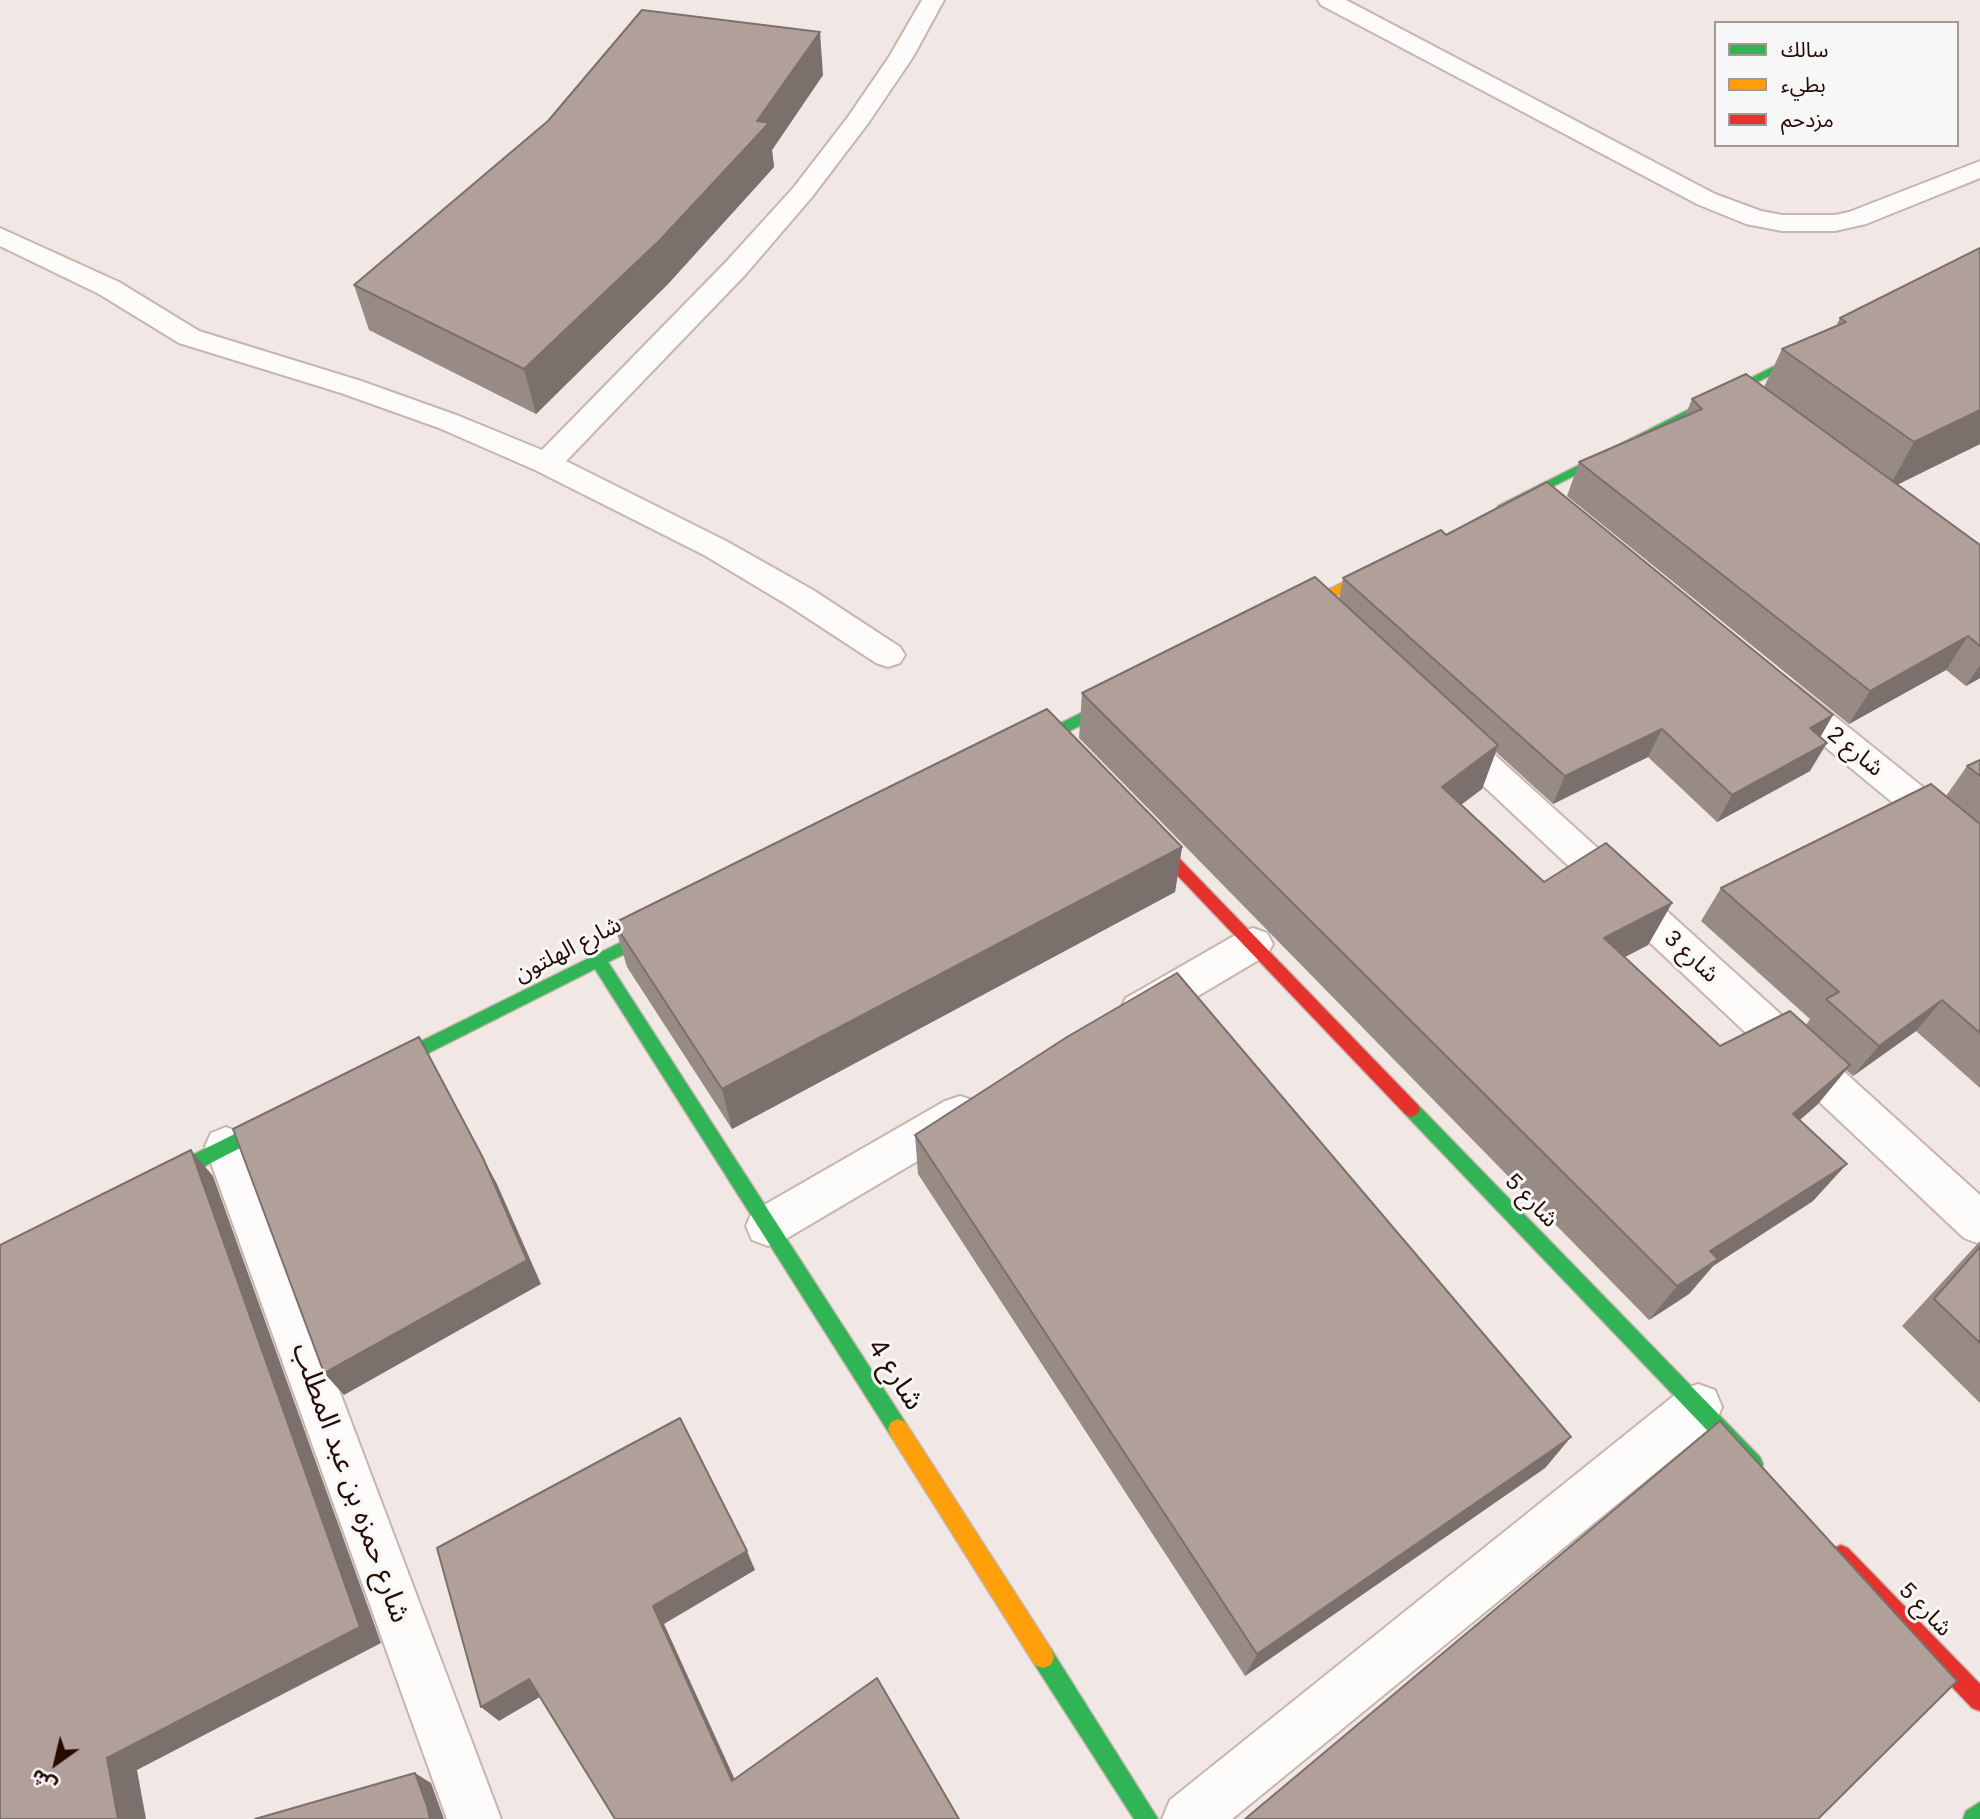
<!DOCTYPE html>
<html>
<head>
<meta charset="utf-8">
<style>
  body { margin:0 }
  #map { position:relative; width:1980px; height:1819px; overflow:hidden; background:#f1e8e5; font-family:Arial,"Noto Sans Arabic",sans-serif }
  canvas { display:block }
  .legend { position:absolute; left:1714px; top:21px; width:245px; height:126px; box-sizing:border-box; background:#f7f7f7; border:2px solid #a49895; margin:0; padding:9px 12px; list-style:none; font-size:21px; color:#270a02 }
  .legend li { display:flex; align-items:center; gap:14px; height:35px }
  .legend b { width:35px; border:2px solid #a49895 }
  .north { position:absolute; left:21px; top:1728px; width:70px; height:70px; -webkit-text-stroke:5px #f7f7f7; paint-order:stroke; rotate:214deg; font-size:19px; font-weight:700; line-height:28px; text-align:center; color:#270a02 }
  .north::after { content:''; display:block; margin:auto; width:24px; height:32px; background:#270a02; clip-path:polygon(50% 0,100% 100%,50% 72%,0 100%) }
</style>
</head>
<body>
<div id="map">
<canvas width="1980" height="1819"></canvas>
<ul class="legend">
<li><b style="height:9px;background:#30b455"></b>سالك</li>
<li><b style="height:9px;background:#ff9f0a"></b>بطيء</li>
<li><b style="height:9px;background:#e5322d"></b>مزدحم</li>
</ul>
<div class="north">ش</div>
</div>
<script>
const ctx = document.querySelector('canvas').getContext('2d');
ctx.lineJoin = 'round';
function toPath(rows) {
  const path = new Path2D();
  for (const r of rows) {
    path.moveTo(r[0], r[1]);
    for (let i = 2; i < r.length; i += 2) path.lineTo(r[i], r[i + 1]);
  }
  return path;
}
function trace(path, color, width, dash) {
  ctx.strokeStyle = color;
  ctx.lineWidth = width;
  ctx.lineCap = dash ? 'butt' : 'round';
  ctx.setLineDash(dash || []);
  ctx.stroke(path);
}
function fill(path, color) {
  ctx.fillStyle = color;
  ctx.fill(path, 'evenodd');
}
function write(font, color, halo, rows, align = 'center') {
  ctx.font = font + ' Arial,"Noto Sans Arabic",sans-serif';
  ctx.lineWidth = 6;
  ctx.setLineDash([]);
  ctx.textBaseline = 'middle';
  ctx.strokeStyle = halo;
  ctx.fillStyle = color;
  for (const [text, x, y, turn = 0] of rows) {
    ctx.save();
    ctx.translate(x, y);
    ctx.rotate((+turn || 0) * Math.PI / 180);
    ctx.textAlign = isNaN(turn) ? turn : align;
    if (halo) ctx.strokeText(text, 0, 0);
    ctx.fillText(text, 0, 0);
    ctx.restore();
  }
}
const street = toPath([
  [922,0,944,0,913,57,869,122,812,197,745,275,566,461,726,541,813,590,900,647,905,655,900,663,888,667,876,663,789,606,704,555,535,470,439,428,341,393,179,343,99,294,0,246,0,228,119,282,199,331,361,381,459,416,542,450,725,263,794,187,848,117,889,57,922,0],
  [1318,0,1346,0,1715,194,1761,211,1782,215,1835,215,1849,212,1980,161,1980,178,1866,224,1835,231,1782,231,1746,224,1697,204,1321,5,1318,0],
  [1784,682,1796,685,1980,833,1980,869,1967,864,1772,703,1767,694,1772,685,1784,682],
  [1452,723,1464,727,1980,1195,1980,1244,1964,1238,1440,745,1434,736,1440,727,1452,723],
  [1253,928,1267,933,1273,944,1267,955,1154,1022,1140,1027,1126,1022,1120,1010,1126,998,1239,933,1253,928],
  [960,1096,975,1101,981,1114,975,1127,784,1240,768,1246,752,1240,746,1226,752,1212,945,1101,960,1096],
  [226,1127,241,1133,247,1146,501,1819,447,1819,205,1146,211,1133,226,1127],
  [1698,1384,1715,1390,1722,1407,1715,1424,1232,1819,1162,1819,1170,1800,1681,1390,1698,1384]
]);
const fast = toPath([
  [1818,344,1822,345,1822,349,1509,509,1499,509,1498,506,1818,344],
  [1128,690,1133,691,1135,695,1133,699,1024,754,1019,755,1012,750,1014,746,1128,690],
  [668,919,674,920,676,925,674,930,608,962,905,1422,908,1429,905,1436,898,1439,891,1436,595,969,383,1076,377,1078,371,1076,369,1071,371,1066,668,919],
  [1411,1101,1417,1104,1760,1457,1763,1464,1760,1471,1753,1474,1746,1471,1405,1114,1402,1109,1405,1104,1411,1101],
  [283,1110,289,1113,292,1118,289,1123,158,1190,152,1192,146,1190,143,1184,146,1178,283,1110],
  [1043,1646,1051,1649,1158,1819,1134,1819,1035,1665,1032,1657,1035,1649,1043,1646],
  [1980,1802,1980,1819,1963,1819,1966,1811,1980,1802]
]);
const slow = toPath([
  [1387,561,1392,562,1392,568,1290,619,1285,621,1278,616,1280,613,1387,561],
  [898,1419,905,1422,1051,1649,1054,1657,1051,1665,1043,1668,1035,1665,891,1436,888,1429,891,1422,898,1419]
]);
const jam = toPath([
  [1142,823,1147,825,1417,1104,1420,1109,1417,1114,1411,1117,1405,1114,1137,833,1134,829,1142,823],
  [1841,1545,1848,1548,1980,1684,1980,1711,1972,1708,1834,1562,1831,1555,1834,1548,1841,1545]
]);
trace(street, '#c8b5ad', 4);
trace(fast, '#c8b5ad', 3);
trace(slow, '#c8b5ad', 3);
trace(jam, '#c8b5ad', 3);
fill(street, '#fdfcfb');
fill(fast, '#30b455');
fill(slow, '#ff9f0a');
fill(jam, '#e5322d');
fill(toPath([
  [823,75,772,150,774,167,668,284,536,414,369,330,354,285],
  [1840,318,1980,444,1897,485,1980,545,1980,678,1966,686,1946,670,1849,724,1567,496,1579,462,1685,416,1692,399,1764,387,1782,349,1836,326],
  [1446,535,1820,737,1810,771,1717,822,1648,757,1553,804,1496,752,1482,789,1461,805,1544,882,1672,903,1648,945,1625,957,1720,1046,1806,1025,1810,1019,1701,921,1721,888,1946,796,1967,766,1980,760,1980,1088,1916,1031,1853,1076,1846,1070,1818,1104,1800,1120,1813,1201,1713,1266,1689,1294,1649,1320,1079,738,1082,693,1339,599,1343,578],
  [1182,847,1175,892,732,1129,627,967,614,923],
  [915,1135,1571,1437,1545,1468,1245,1676,918,1174],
  [1980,1241,1980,1403,1902,1326]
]), '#988a84');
fill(toPath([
  [820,32,823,75,772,150,774,167,668,284,536,414,524,369,757,121],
  [1980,410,1980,444,1888,489,1914,442],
  [1968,636,1946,670,1849,724,1870,691],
  [1980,665,1980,678,1966,686],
  [1833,715,1817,743,1810,728],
  [1662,729,1648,757,1553,804,1565,776],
  [1827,743,1810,771,1717,822,1732,795],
  [1498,745,1482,789,1427,830,1442,787],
  [1182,847,1175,892,732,1129,722,1089],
  [1672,903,1648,945,1582,979,1604,938],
  [1942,1000,1916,1031,1853,1076,1879,1046],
  [1850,1065,1818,1104,1763,1152,1793,1114],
  [191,1150,213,1176,381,1643,137,1770,146,1819,118,1819,107,1758],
  [483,1158,497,1184,541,1284,344,1395,324,1373],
  [1847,1164,1813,1201,1713,1266,1689,1294,1649,1320,1677,1286,1710,1251],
  [1571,1437,1545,1468,1245,1676,1257,1654],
  [747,1551,755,1570,664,1624,741,1793,732,1781,653,1606],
  [529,1679,545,1694,499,1721,481,1707],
  [415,1773,431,1783,444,1819,430,1819]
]), '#7c706c');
const building = toPath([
  [642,10,820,32,757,121,769,123,660,240,524,369,354,285,548,121,642,10],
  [1980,248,1980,410,1914,442,1782,349,1846,322,1840,318,1980,248],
  [1746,374,1980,545,1980,646,1968,636,1870,691,1579,462,1702,409,1692,399,1746,374],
  [1547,482,1833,715,1810,728,1827,743,1732,795,1662,729,1565,776,1343,578,1441,530,1446,535,1547,482],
  [1315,577,1498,745,1442,787,1544,882,1606,843,1672,903,1604,938,1720,1046,1790,1011,1850,1065,1793,1114,1847,1164,1710,1251,1718,1259,1677,1286,1082,693,1315,577],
  [1047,709,1182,847,722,1089,614,923,1047,709],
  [1980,760,1980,776,1967,766,1980,760],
  [1931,784,1980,824,1980,1033,1942,1000,1879,1046,1826,999,1839,992,1721,888,1931,784],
  [1177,973,1571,1437,1257,1654,915,1135,1067,1037,1177,973],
  [419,1037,483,1158,527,1260,324,1373,233,1129,419,1037],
  [191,1150,360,1627,107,1758,118,1819,0,1819,0,1245,191,1150],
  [1980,1247,1980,1343,1934,1299,1980,1247],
  [680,1418,747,1551,653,1606,732,1781,877,1678,959,1819,615,1819,529,1679,481,1707,437,1548,680,1418],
  [1720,1421,1957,1681,1818,1819,1245,1819,1720,1421],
  [415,1773,427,1806,430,1819,255,1819,415,1773]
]);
fill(building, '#b1a09a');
trace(building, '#7c706c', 2);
write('23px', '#270a02', '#f7f7f7', [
  ["شارع 2",1855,752,39],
  ["شارع الهلتون",568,950,-27],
  ["شارع 3",1691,957,43],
  ["شارع 5",1531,1201,46],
  ["شارع 5",1925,1610,46]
]);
write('28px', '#270a02', '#f7f7f7', [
  ["شارع 4",895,1375,57],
  ["شارع حمزه بن عبد المطلب",350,1483,70]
]);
</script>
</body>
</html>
